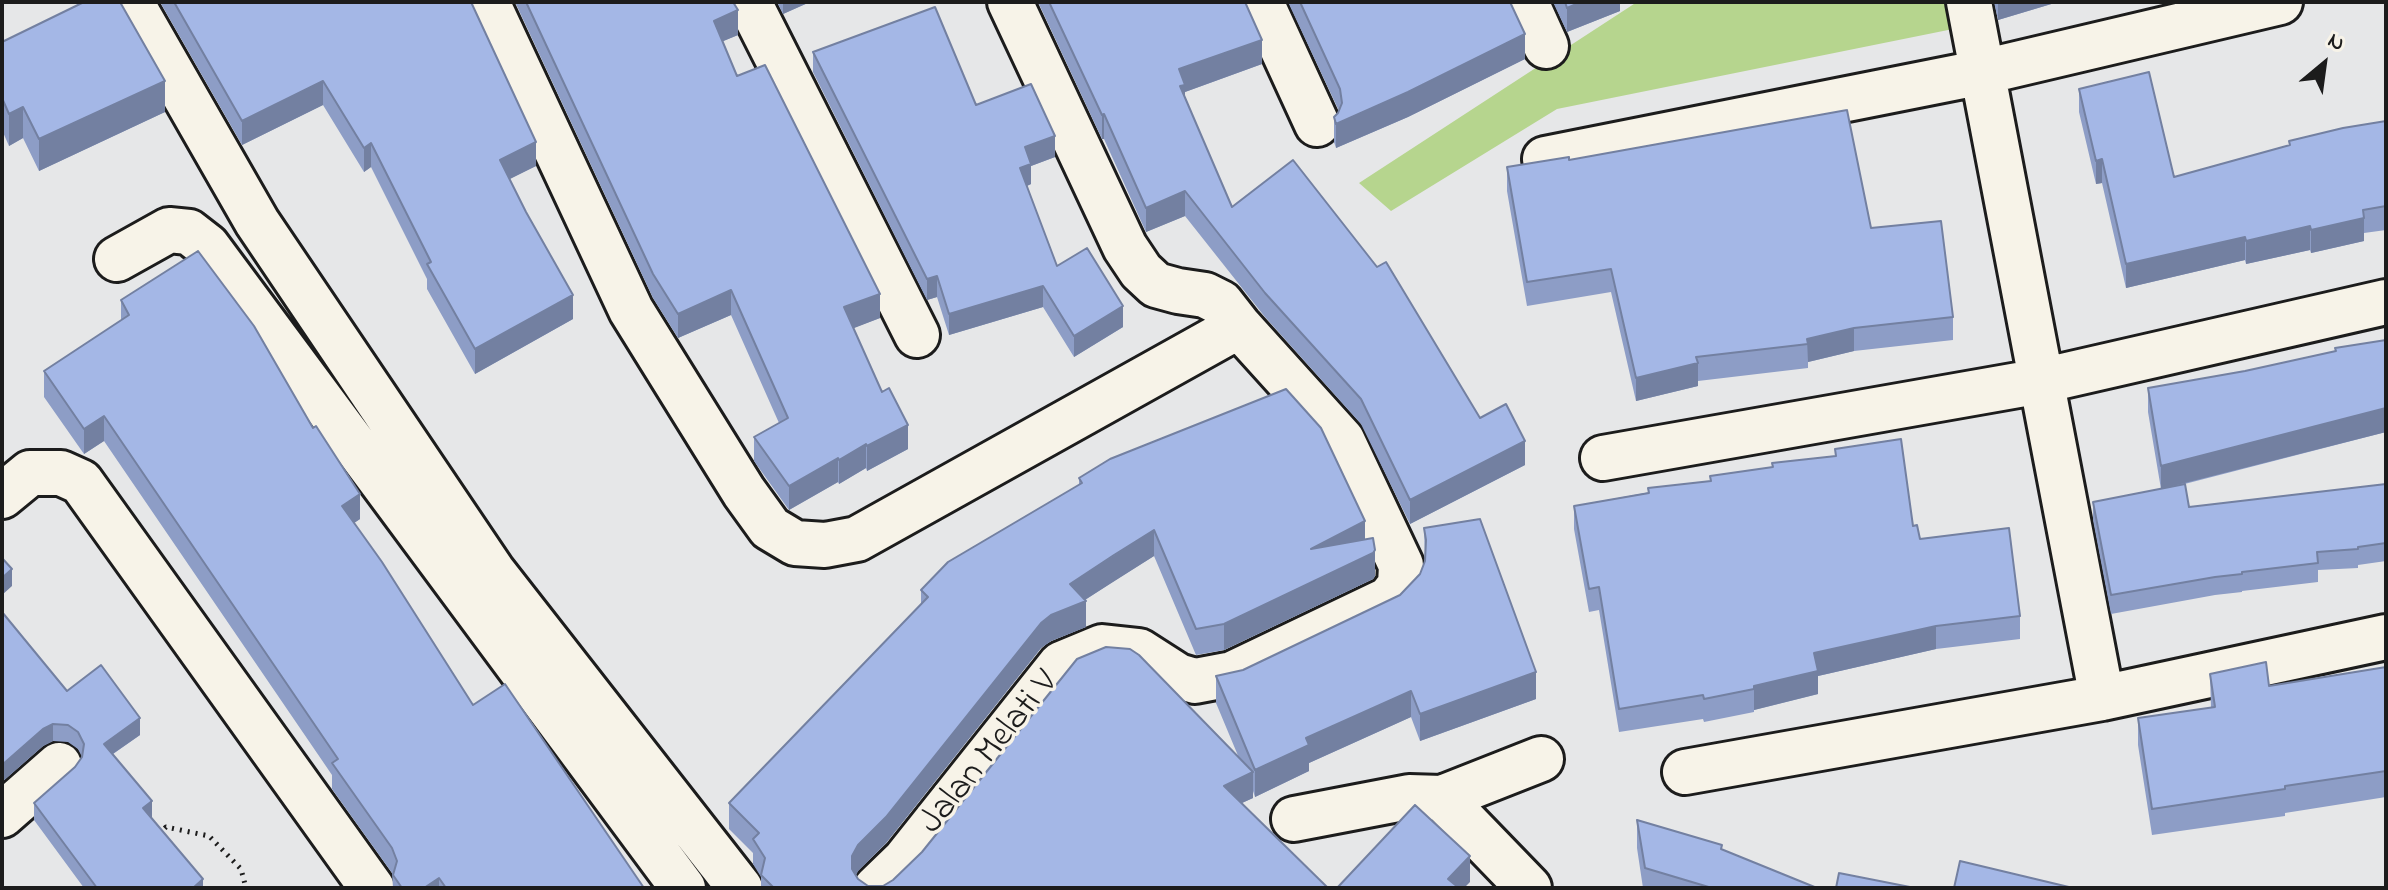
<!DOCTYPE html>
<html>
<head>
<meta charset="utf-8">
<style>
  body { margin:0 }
  #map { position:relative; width:2388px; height:890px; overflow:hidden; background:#e6e7e8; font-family:"Indie Flower",sans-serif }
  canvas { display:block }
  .frame { position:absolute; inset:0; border:4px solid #1c1c1c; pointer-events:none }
  .north { position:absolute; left:2284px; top:24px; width:80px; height:80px; -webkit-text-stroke:6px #f7f3e8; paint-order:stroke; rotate:29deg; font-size:22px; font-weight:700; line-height:32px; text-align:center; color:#1c1c1c }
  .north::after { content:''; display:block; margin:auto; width:28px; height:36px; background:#1c1c1c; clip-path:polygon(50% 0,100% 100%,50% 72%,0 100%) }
</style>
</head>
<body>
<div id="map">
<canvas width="2388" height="890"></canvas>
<div class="frame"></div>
<div class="north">N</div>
</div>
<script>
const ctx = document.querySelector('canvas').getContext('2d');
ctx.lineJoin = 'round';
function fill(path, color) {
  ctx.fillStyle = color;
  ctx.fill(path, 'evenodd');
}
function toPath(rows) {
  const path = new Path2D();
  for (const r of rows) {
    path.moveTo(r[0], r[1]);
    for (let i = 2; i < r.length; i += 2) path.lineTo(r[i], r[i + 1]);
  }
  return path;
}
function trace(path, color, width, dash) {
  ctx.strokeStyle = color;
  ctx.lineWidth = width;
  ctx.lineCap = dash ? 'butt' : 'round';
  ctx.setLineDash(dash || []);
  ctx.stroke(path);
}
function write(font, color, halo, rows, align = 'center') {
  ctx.font = font + ' "Indie Flower",sans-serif';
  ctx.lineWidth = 7;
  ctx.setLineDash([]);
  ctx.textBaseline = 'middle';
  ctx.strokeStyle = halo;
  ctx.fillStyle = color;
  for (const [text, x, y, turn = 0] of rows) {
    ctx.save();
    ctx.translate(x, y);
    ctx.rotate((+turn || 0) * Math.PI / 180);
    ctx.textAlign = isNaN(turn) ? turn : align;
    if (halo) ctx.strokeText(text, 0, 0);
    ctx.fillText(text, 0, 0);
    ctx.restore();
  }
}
fill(toPath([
  [1637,2,1954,2,1958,28,1557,109,1391,211,1359,183]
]), '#b6d58e');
const minor = toPath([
  [131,2,257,222,493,572,740,888],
  [487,2,631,310,744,492,770,528,795,543,825,545,857,539,1239,326],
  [749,2,917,335],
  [1261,2,1317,124],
  [1526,2,1546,46],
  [1969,2,2102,698],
  [1545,159,1983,72,2280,2],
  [117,259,169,230,189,232,207,246,683,888],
  [1603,458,2041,381,2386,302],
  [2,496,30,473,61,473,81,482,372,888],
  [1685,772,2102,698,2386,637],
  [1442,798,1541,759],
  [2,815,59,765],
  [1294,819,1409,797,1442,798,1529,888],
  [876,888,905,860,1061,664,1102,647,1139,651,1178,676,1195,681,1232,674,1389,599,1400,585,1401,565,1342,440,1239,326,1221,303,1205,295,1178,291,1156,285,1141,271,1125,247,1010,2]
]);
trace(minor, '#1c1c1c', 50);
trace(toPath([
  [159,834,166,827,209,836,241,869,246,888]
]), '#1c1c1c', 5, [2, 6]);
trace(minor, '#f7f3e8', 44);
fill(toPath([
  [160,2,471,2,536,166,509,179,573,319,475,374,427,289,427,279,371,167,364,172,323,105,242,145],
  [515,2,733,2,738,35,723,41,737,76,880,318,853,328,908,449,867,471,866,468,839,484,838,482,789,510,754,461,754,437,779,423,731,315,678,338,653,298],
  [777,2,810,2,783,14],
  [1038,2,1245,2,1262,64,1185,92,1185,97,1232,207,1480,418,1525,465,1410,524,1361,424,1265,317,1185,216,1146,232,1104,139,1102,139],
  [1288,2,1510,2,1525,59,1408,117,1336,148,1334,142,1334,117,1339,111],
  [1553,2,1620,2,1620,11,1567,32],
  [1994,2,2058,2,1998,20],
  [2,42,165,112,39,171,23,138,9,146,2,130],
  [813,52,976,105,1055,157,1031,166,1031,184,1027,186,1057,266,1123,327,1074,357,1043,307,949,335,937,297,927,300,813,72],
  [2079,89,2174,177,2289,146,2289,141,2386,121,2386,230,2364,233,2364,241,2311,253,2310,250,2246,264,2245,260,2126,288,2102,183,2096,184,2079,112],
  [1569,160,1871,228,1953,317,1953,340,1854,351,1808,362,1808,368,1698,381,1698,386,1636,401,1611,292,1527,306,1507,191,1507,167],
  [121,300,360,519,354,523,473,705,644,888,393,888,392,873,332,789,332,775,104,441,84,454,44,397,44,371,121,321],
  [2386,340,2386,432,2173,487,2189,507,2386,484,2386,561,2358,565,2358,568,2318,570,2318,582,2242,591,2242,592,2215,595,2111,614,2093,520,2093,502,2161,489,2148,412,2148,388,2245,371],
  [1835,449,1913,526,1920,539,2020,616,2020,639,1936,649,1818,676,1818,694,1754,710,1754,712,1704,722,1703,719,1619,732,1599,610,1589,612,1574,529,1574,506,1710,481,1710,476,1772,467,1835,456],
  [1079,478,1365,539,1375,576,1373,579,1224,650,1196,655,1154,556,1114,581,1085,600,1086,627,1051,641,1041,648,886,843,858,871,856,875,858,879,868,886,883,886,1239,758,1216,703,1216,676,1243,670,1400,595,1420,574,1425,561,1424,528,1536,699,1420,741,1411,717,1309,763,1309,771,1255,797,1253,791,1253,798,1242,803,1328,888,761,888,761,877,753,864,753,853,729,829,729,803,921,605,921,590,1079,485],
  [2,612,67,691,140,735,113,754,151,818,203,888,84,888,34,820,34,803,75,767,82,757,78,749,68,742,53,741,43,746,2,782],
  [2386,667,2386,797,2285,813,2285,816,2152,835,2138,745,2138,718,2211,708,2210,674,2269,686],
  [1637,820,1722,850,1817,888,1643,888,1637,848]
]), '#8d9dc6');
fill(toPath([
  [783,2,810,2,783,14],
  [1581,2,1620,2,1620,11,1567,32,1567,8],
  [1998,2,2058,2,1998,20],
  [738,10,738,35,714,45,714,21],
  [1525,34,1525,59,1408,117,1336,148,1336,124],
  [1262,40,1262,64,1185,92,1185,109,1180,111,1179,69],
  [165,81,165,112,39,171,39,139],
  [323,81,323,105,242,145,242,121],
  [23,107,23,138,9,146,9,114],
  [1104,114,1104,139,1102,139,1102,115],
  [1055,136,1055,157,1031,166,1031,184,1020,189,1020,168,1025,147],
  [536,142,536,166,500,184,500,160],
  [371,143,371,167,364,172,364,148],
  [2102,159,2102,183,2096,184,2096,161],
  [1185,191,1185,216,1146,232,1146,208],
  [2364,218,2364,241,2311,253,2311,230],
  [2310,226,2310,250,2246,264,2246,241],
  [2245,237,2245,260,2126,288,2126,264],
  [937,276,937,297,927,300,927,279],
  [1043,286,1043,307,949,335,949,314],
  [731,290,731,315,678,338,678,314],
  [880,294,880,318,844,332,844,307],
  [573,295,573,319,475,374,475,349],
  [1123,306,1123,327,1074,357,1074,336],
  [1854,328,1854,351,1808,362,1807,339],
  [1698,363,1698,386,1636,401,1636,378],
  [2386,408,2386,432,2161,489,2161,466],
  [104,416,104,441,84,454,84,429],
  [908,425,908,449,867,471,867,446],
  [1525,441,1525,465,1410,524,1410,500],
  [866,444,866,468,839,484,839,460],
  [838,458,838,482,789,510,789,486],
  [360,494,360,519,342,531,342,506],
  [1365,521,1365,547,1311,549],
  [1154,530,1154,556,1080,603,1086,601,1086,627,1051,641,1041,648,886,843,858,871,852,882,852,856,858,845,1041,623,1051,615,1070,584],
  [1375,550,1375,576,1373,579,1224,650,1224,624],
  [12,569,12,586,2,595,2,578],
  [1936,626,1936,649,1818,676,1818,694,1754,710,1754,686,1814,653],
  [1536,672,1536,699,1420,741,1420,714],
  [1411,691,1411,717,1309,763,1309,771,1255,797,1255,770,1306,738],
  [140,718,140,735,104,760,104,744],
  [53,724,53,741,43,746,2,782,2,765,43,729],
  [1253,772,1253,798,1224,811,1224,786],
  [152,801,152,818,143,808],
  [1470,856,1470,882,1464,888,1448,888,1448,879],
  [439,878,439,888,424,888],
  [203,879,203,888,193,888]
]), '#7380a1');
const building = toPath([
  [84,2,120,2,165,81,39,139,23,107,9,114,2,98,2,42,84,2],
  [174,2,471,2,536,142,500,160,526,212,573,295,475,349,427,264,431,262,371,143,364,148,323,81,242,121,174,2],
  [526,2,733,2,738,10,714,21,737,76,765,65,880,294,844,307,882,392,889,388,908,425,867,446,866,444,839,460,838,458,789,486,754,437,788,418,731,290,678,314,653,274,526,2],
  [1049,2,1245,2,1262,40,1179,69,1185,85,1180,86,1232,207,1293,160,1377,267,1386,262,1480,418,1506,404,1525,441,1410,500,1361,399,1265,293,1185,191,1146,208,1104,114,1102,115,1049,2],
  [1300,2,1510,2,1525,34,1408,92,1336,124,1334,117,1338,113,1342,103,1340,89,1300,2],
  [1565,2,1581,2,1567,8,1565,2],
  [935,7,976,105,1031,84,1055,136,1025,147,1031,164,1020,168,1057,266,1087,248,1123,306,1074,336,1043,286,949,314,937,276,927,279,813,52,935,7],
  [2149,72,2174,177,2290,145,2289,141,2343,128,2386,121,2386,206,2363,210,2364,218,2311,230,2310,226,2246,241,2245,237,2126,264,2102,159,2096,161,2079,89,2149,72],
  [1847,110,1871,228,1941,221,1953,317,1854,328,1807,339,1808,344,1696,357,1698,363,1636,378,1611,269,1527,282,1507,167,1569,157,1569,160,1847,110],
  [198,251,254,326,313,428,316,426,360,494,342,506,382,562,473,705,505,684,644,888,446,888,439,878,424,888,402,888,393,875,397,861,392,848,332,763,338,759,104,416,84,429,44,371,129,315,121,300,198,251],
  [2386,340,2386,408,2161,466,2148,388,2245,371,2336,351,2335,348,2386,340],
  [1286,389,1321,428,1365,521,1311,549,1373,538,1375,550,1373,553,1224,624,1196,629,1154,530,1114,555,1070,584,1086,601,1051,615,1041,623,886,817,858,845,852,856,852,869,858,879,868,886,883,886,893,880,922,852,1077,659,1106,647,1130,649,1139,655,1253,772,1224,786,1328,888,774,888,761,875,765,858,753,839,759,833,729,803,928,597,921,590,948,562,1082,483,1079,478,1110,459,1286,389],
  [1901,439,1913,526,1917,525,1920,539,2009,528,2020,616,1936,626,1814,653,1818,671,1754,686,1754,689,1704,699,1703,695,1619,709,1599,587,1589,589,1574,506,1649,493,1648,488,1711,481,1710,476,1773,467,1772,463,1836,456,1835,449,1901,439],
  [2185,484,2189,507,2386,484,2386,543,2358,547,2358,549,2317,552,2318,563,2242,572,2242,574,2215,577,2111,595,2093,502,2185,484],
  [1480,519,1536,672,1420,714,1411,691,1306,738,1309,745,1255,770,1216,676,1243,670,1400,595,1420,574,1425,561,1426,540,1424,528,1480,519],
  [2,558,12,569,2,578,2,558],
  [2,612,67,691,101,665,140,718,104,744,152,801,143,808,203,879,193,888,97,888,34,803,75,767,82,757,84,744,78,732,68,725,53,724,43,729,2,765,2,612],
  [2266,662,2269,686,2386,667,2386,771,2285,786,2285,789,2152,809,2138,718,2215,707,2210,674,2266,662],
  [1415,805,1470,856,1448,879,1459,888,1337,888,1415,805],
  [1637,820,1722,845,1721,849,1817,888,1712,888,1645,868,1637,820],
  [1960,861,2073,888,1954,888,1960,861],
  [1839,873,1915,888,1836,888,1839,873]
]);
fill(building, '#a4b7e6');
trace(building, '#7380a1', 2);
write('36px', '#1c1c1c', '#f7f3e8', [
  ["Jalan Melati V",991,754,-51]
]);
</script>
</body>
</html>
